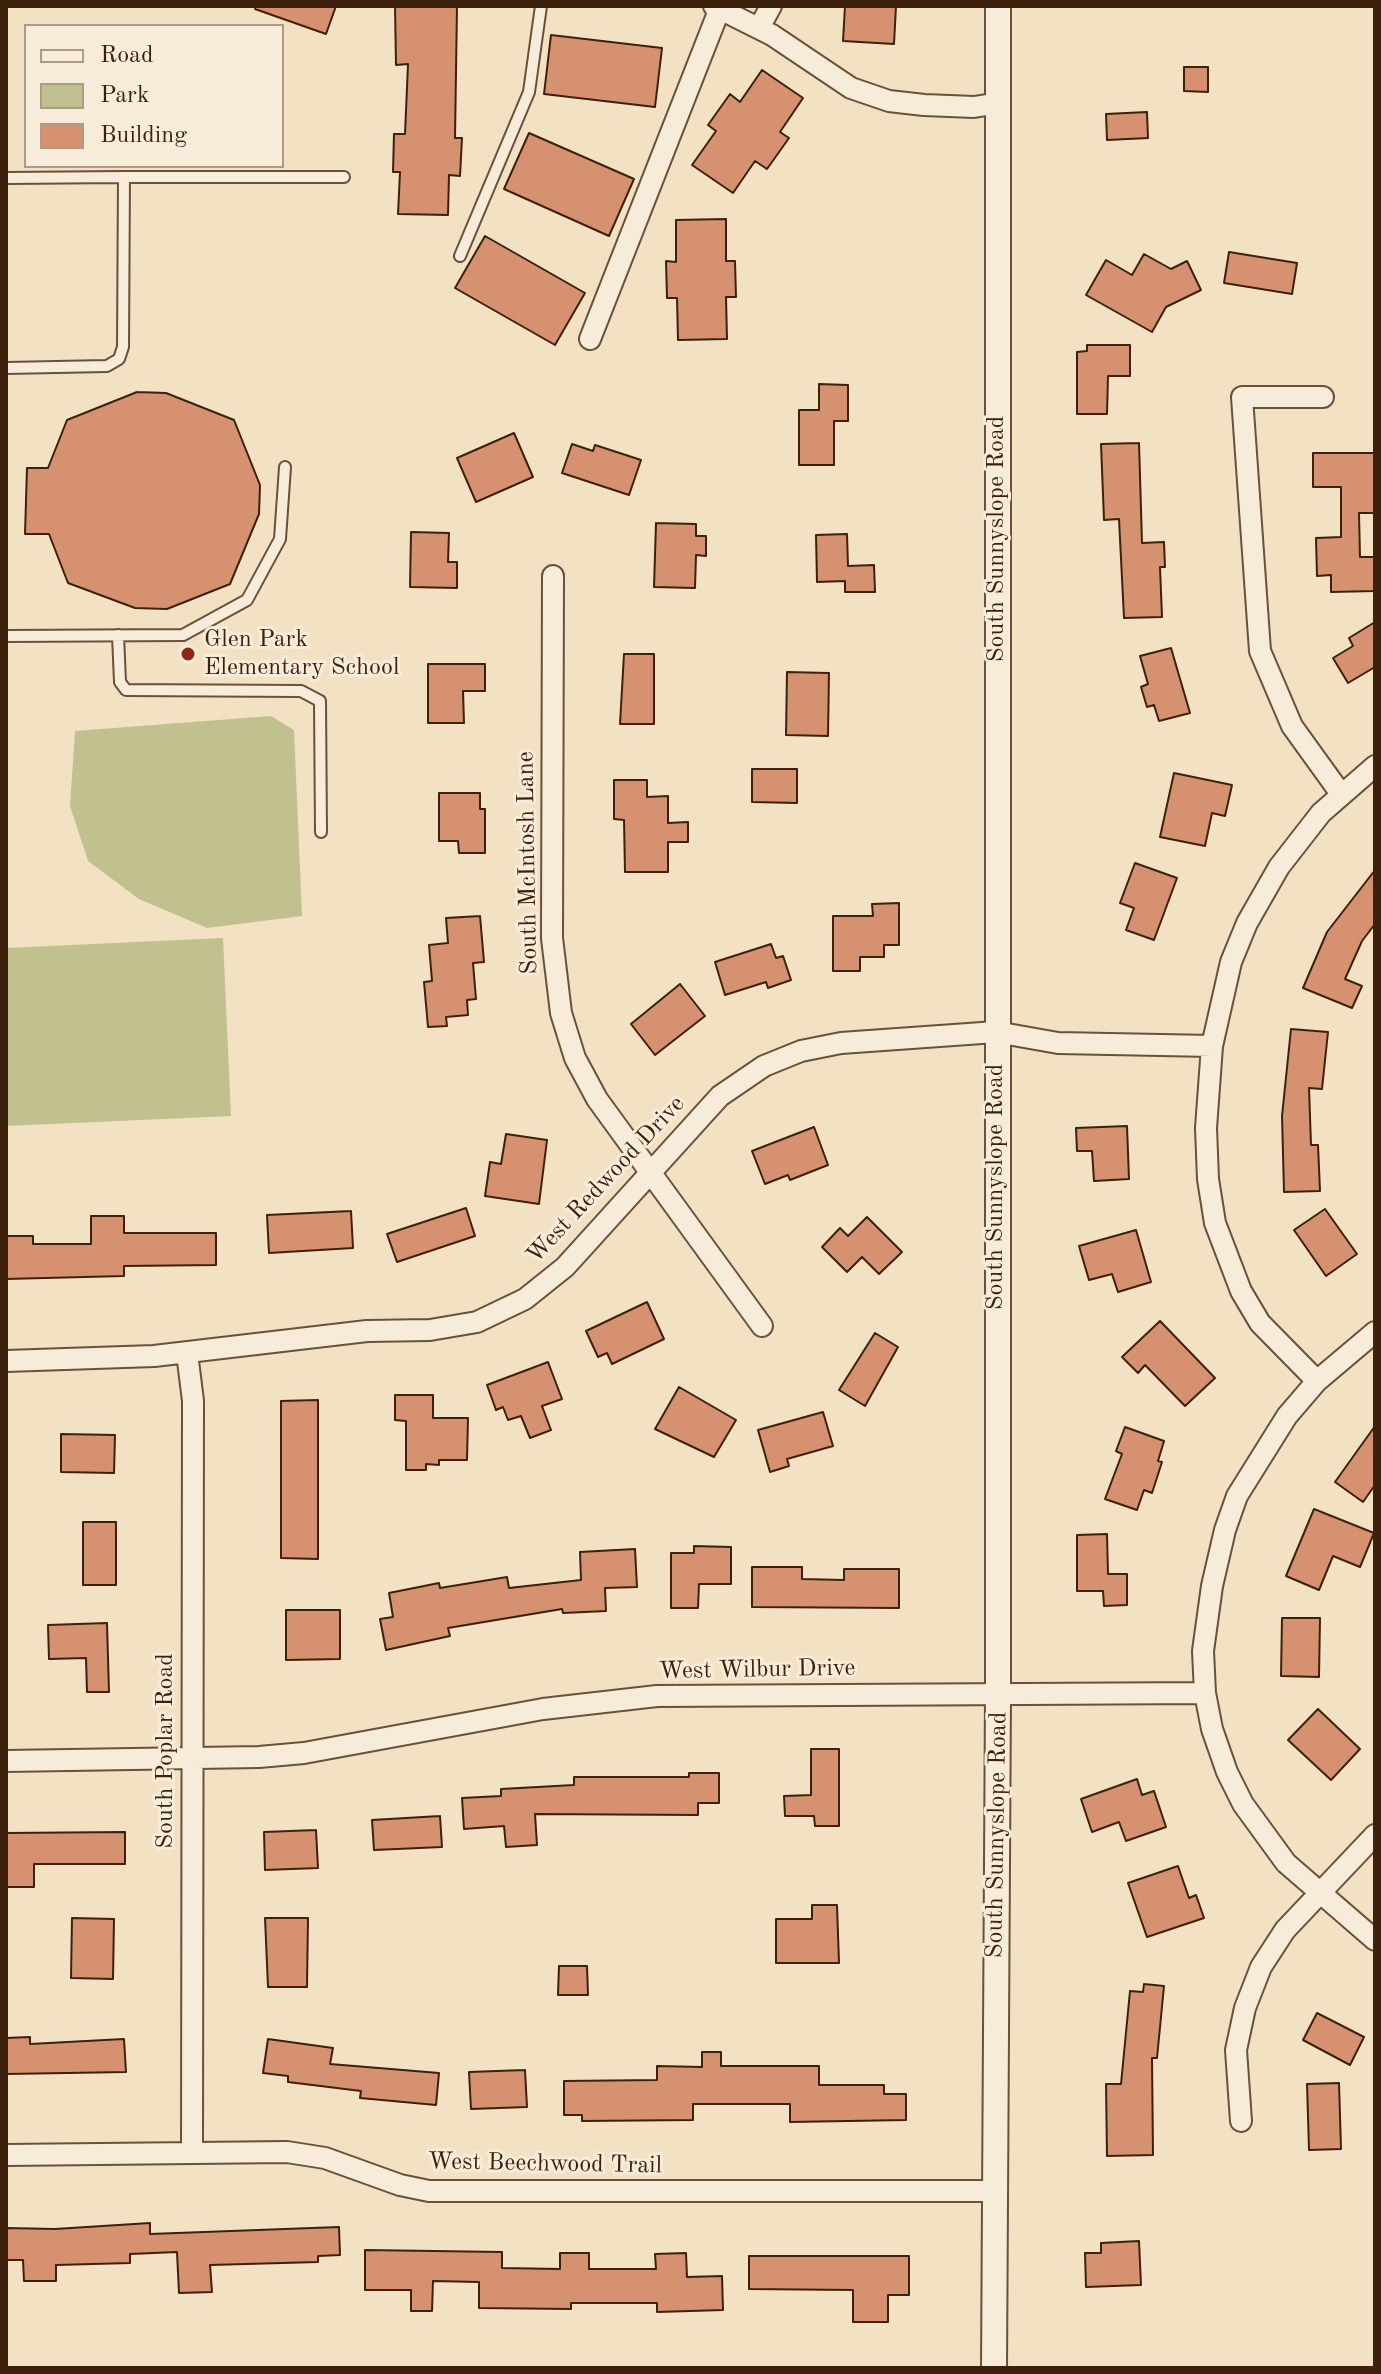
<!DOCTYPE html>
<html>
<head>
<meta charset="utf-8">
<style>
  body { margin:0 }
  #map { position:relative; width:1381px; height:2374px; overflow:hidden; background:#f3e1c4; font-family:"Old Standard TT",serif }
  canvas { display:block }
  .frame { position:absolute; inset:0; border:8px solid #3d210c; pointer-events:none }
  .legend { position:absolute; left:24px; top:24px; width:260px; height:144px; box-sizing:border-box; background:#f7ecd9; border:2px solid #ad9b87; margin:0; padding:10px 14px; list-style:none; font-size:24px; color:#3d210c }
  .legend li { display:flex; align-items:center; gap:16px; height:40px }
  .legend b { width:40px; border:2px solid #ad9b87 }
</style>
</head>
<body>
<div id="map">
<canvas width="1381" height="2374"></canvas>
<div class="frame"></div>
<ul class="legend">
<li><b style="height:10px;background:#f7ecd9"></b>Road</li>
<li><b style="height:22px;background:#c1c190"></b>Park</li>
<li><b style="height:22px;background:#d69270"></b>Building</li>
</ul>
</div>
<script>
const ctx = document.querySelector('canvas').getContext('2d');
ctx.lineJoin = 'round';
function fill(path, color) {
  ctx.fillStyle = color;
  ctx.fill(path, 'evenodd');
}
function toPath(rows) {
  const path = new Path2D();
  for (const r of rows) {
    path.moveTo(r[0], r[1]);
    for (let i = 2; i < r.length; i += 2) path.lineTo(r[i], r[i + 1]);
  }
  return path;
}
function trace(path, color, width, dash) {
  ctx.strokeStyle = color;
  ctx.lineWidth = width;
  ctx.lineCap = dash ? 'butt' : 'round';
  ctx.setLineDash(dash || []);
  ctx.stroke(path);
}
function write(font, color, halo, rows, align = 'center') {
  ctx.font = font + ' "Old Standard TT",serif';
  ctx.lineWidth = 6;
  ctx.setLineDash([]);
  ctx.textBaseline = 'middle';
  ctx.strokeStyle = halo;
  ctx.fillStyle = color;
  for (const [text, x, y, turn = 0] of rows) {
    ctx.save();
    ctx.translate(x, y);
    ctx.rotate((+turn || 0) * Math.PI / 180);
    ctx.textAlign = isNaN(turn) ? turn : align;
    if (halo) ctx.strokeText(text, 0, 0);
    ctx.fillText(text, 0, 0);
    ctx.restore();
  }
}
fill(toPath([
  [271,716,294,730,302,916,207,928,139,899,88,861,70,806,75,731],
  [223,938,231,1116,6,1126,6,948]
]), '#c1c190');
const building = toPath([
  [256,6,336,6,326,34,255,9,256,6],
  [395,6,457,6,455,138,462,138,460,176,449,175,448,215,398,214,400,172,393,172,394,134,405,134,408,64,396,65,395,6],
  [845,6,896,6,894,44,843,41,845,6],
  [551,35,662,48,655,107,544,94,551,35],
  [1184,67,1208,67,1208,92,1184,91,1184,67],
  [762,70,803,98,780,132,789,138,767,169,755,161,733,193,692,165,716,131,708,125,730,94,740,102,762,70],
  [1147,112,1148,138,1107,140,1106,114,1147,112],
  [529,133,634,179,609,236,504,189,529,133],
  [726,219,726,261,735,261,736,297,726,297,727,339,678,340,677,298,667,298,666,261,676,262,676,220,726,219],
  [485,236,585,293,555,345,455,288,485,236],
  [1229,252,1297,263,1292,294,1224,283,1229,252],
  [1144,254,1171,269,1187,261,1201,290,1166,307,1152,332,1086,295,1106,260,1132,275,1144,254],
  [1087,345,1130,345,1130,376,1108,376,1107,414,1077,414,1077,352,1087,351,1087,345],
  [819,384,848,385,848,421,834,421,834,465,799,465,799,410,819,410,819,384],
  [137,392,166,393,234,420,260,485,259,514,230,584,167,609,135,608,68,583,49,534,25,534,27,468,48,468,67,420,137,392],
  [514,433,533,477,476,502,457,458,514,433],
  [1139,443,1142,543,1164,542,1165,567,1160,567,1162,617,1124,618,1119,519,1104,520,1101,444,1139,443],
  [572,444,593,451,595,445,641,460,629,495,562,473,572,444],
  [1313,453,1375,453,1375,513,1359,513,1360,557,1375,557,1375,591,1331,592,1331,575,1317,576,1316,538,1341,537,1341,487,1313,487,1313,453],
  [656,523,696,524,696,536,706,536,706,556,696,555,695,588,654,587,656,523],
  [411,532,449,533,448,562,457,562,457,588,410,587,411,532],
  [847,534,848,566,874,565,875,592,845,592,845,581,817,582,816,535,847,534],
  [1375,622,1375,667,1348,683,1333,658,1353,646,1349,638,1375,622],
  [1171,648,1190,713,1159,721,1154,705,1147,707,1141,687,1148,684,1140,656,1171,648],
  [624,654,654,654,654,724,620,724,624,654],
  [428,664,485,664,485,691,463,691,464,723,428,723,428,664],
  [787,672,829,673,828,736,786,735,787,672],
  [752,769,797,769,797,803,752,802,752,769],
  [1174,773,1232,785,1225,816,1212,813,1205,846,1160,837,1174,773],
  [614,780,647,780,647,797,668,796,668,823,688,822,688,842,668,842,668,872,625,872,624,820,614,819,614,780],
  [439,793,480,793,480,809,485,809,485,853,459,853,458,841,439,841,439,793],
  [1135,863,1177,878,1154,940,1126,930,1134,908,1120,903,1135,863],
  [1375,870,1375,924,1362,941,1345,979,1362,986,1352,1008,1303,988,1327,932,1375,870],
  [899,903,899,945,884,945,884,957,860,957,860,971,833,971,833,916,873,916,872,904,899,903],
  [480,916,484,962,473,963,476,999,467,1000,468,1015,446,1017,447,1026,428,1027,424,982,432,981,429,945,448,943,446,918,480,916],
  [771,944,776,958,783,956,791,980,768,988,766,982,725,995,715,962,771,944],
  [680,984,705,1016,655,1055,631,1024,680,984],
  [1291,1029,1328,1032,1322,1089,1309,1088,1311,1145,1318,1145,1320,1191,1284,1192,1282,1116,1291,1029],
  [1127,1126,1129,1179,1094,1181,1092,1151,1077,1151,1076,1128,1127,1126],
  [814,1127,828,1165,790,1180,788,1175,765,1184,752,1151,814,1127],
  [506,1134,547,1140,539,1204,485,1196,490,1162,501,1164,506,1134],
  [466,1208,475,1236,397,1262,387,1234,466,1208],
  [1325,1209,1357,1254,1326,1276,1294,1230,1325,1209],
  [351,1211,353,1248,269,1253,267,1215,351,1211],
  [91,1216,124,1216,124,1233,216,1233,216,1265,124,1266,124,1276,6,1279,6,1236,33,1236,33,1244,91,1244,91,1216],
  [867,1217,902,1252,879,1274,862,1257,847,1272,822,1247,840,1228,848,1236,867,1217],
  [1136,1230,1151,1282,1118,1292,1112,1274,1089,1280,1079,1246,1136,1230],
  [647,1302,664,1339,612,1364,607,1353,598,1357,586,1331,647,1302],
  [1160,1321,1215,1378,1185,1406,1145,1365,1138,1373,1122,1357,1160,1321],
  [875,1333,898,1347,865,1406,839,1390,875,1333],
  [548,1362,562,1399,542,1406,551,1430,530,1438,521,1416,508,1420,503,1407,496,1410,487,1385,548,1362],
  [679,1387,736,1420,714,1457,655,1429,679,1387],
  [395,1395,433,1395,433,1418,468,1418,467,1460,439,1460,439,1465,426,1464,426,1470,406,1470,406,1421,395,1420,395,1395],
  [318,1400,318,1559,281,1558,281,1401,318,1400],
  [823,1412,833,1446,787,1459,789,1466,770,1472,758,1430,823,1412],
  [1375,1426,1375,1485,1363,1502,1335,1482,1375,1426],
  [1125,1427,1164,1441,1158,1461,1162,1462,1152,1493,1144,1490,1137,1510,1105,1499,1122,1454,1116,1451,1125,1427],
  [61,1434,115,1435,114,1473,61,1472,61,1434],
  [1314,1509,1374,1533,1360,1567,1333,1556,1319,1590,1286,1576,1314,1509],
  [83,1522,116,1522,116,1585,83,1585,83,1522],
  [1107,1534,1108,1574,1127,1574,1127,1605,1104,1606,1103,1591,1077,1591,1077,1535,1107,1534],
  [694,1546,731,1547,731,1584,699,1584,698,1608,671,1608,671,1553,694,1553,694,1546],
  [635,1549,637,1587,605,1588,606,1611,563,1613,562,1609,448,1628,450,1636,386,1650,380,1619,393,1617,389,1593,439,1583,440,1588,507,1577,509,1588,581,1580,580,1552,635,1549],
  [752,1567,802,1567,802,1579,844,1580,844,1569,899,1569,899,1608,752,1607,752,1567],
  [286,1610,340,1610,340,1659,286,1660,286,1610],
  [1282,1618,1320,1618,1319,1677,1281,1676,1282,1618],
  [107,1623,109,1692,87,1692,86,1658,49,1659,48,1625,107,1623],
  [1318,1709,1360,1749,1331,1780,1288,1740,1318,1709],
  [811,1749,839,1749,839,1826,815,1826,814,1816,785,1816,784,1796,811,1795,811,1749],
  [689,1773,719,1773,719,1803,698,1803,698,1815,535,1814,537,1845,506,1847,504,1826,464,1829,462,1798,501,1796,501,1789,574,1785,574,1777,689,1777,689,1773],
  [1137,1779,1142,1795,1154,1791,1166,1827,1126,1841,1119,1822,1092,1832,1081,1799,1137,1779],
  [440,1816,442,1847,374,1850,372,1820,440,1816],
  [316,1830,318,1868,265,1870,264,1832,316,1830],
  [125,1832,125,1864,34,1864,34,1887,6,1887,6,1833,125,1832],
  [1178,1866,1189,1898,1196,1895,1204,1918,1147,1937,1128,1883,1178,1866],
  [812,1905,837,1905,839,1963,776,1963,776,1919,812,1919,812,1905],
  [72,1918,114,1919,113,1979,71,1978,72,1918],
  [265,1918,308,1918,307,1987,268,1987,265,1918],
  [559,1966,587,1966,588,1995,558,1995,559,1966],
  [1144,1984,1164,1986,1157,2058,1152,2058,1153,2155,1107,2156,1106,2084,1121,2084,1130,1991,1143,1992,1144,1984],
  [1317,2013,1364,2037,1350,2065,1303,2040,1317,2013],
  [30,2037,30,2044,124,2039,126,2072,6,2074,6,2038,30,2037],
  [268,2039,333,2048,330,2064,439,2073,436,2105,360,2098,361,2091,288,2082,288,2076,263,2073,268,2039],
  [702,2052,721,2052,721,2066,819,2066,819,2085,884,2085,884,2094,906,2094,906,2120,790,2122,790,2104,693,2104,693,2120,582,2121,582,2115,564,2115,564,2081,657,2080,657,2066,702,2067,702,2052],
  [525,2070,527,2107,471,2109,469,2072,525,2070],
  [1339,2083,1341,2149,1309,2150,1307,2084,1339,2083],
  [150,2223,150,2234,339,2227,340,2255,318,2256,318,2262,210,2265,212,2292,179,2293,177,2252,130,2254,130,2263,56,2265,56,2281,24,2281,23,2260,6,2260,6,2228,55,2229,150,2223],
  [1139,2241,1141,2285,1086,2287,1085,2253,1101,2253,1101,2243,1139,2241],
  [365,2250,502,2252,502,2268,560,2269,560,2253,589,2253,589,2269,656,2269,655,2254,686,2253,687,2277,722,2276,723,2310,657,2312,657,2303,571,2303,571,2309,479,2308,479,2282,433,2281,432,2311,411,2311,411,2290,365,2290,365,2250],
  [749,2256,909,2256,909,2295,888,2295,888,2322,853,2322,853,2290,749,2289,749,2256]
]);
fill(building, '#d69270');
trace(building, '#3d210c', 2);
const service = toPath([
  [124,177,344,177],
  [6,178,124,177,123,347,119,359,107,366,6,368],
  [460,256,529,92,541,6],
  [118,635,120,682,126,690,301,691,320,701,321,832],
  [6,636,183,635,247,600,280,539,285,467]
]);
const minor = toPath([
  [714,6,772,35,851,88,889,101,924,105,974,107,999,103],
  [759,28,771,6],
  [590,339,720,8],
  [1323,397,1242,397,1260,651,1292,726,1341,794],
  [553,576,552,938,561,1013,575,1058,597,1099,762,1326],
  [1375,1332,1317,1381,1287,1416,1237,1496,1225,1530,1212,1586,1203,1651,1205,1693,1212,1729,1227,1772,1243,1804,1286,1863,1375,1940],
  [187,1353,193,1401,192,2150],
  [6,1361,154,1356,367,1331,430,1330,477,1322,525,1299,565,1267,720,1096,764,1066,801,1051,841,1043,996,1032,1058,1043,1212,1046],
  [1317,1381,1260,1323,1241,1291,1215,1223,1208,1179,1206,1128,1212,1046,1231,962,1247,923,1279,867,1321,813,1375,766],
  [6,1761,259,1757,304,1753,543,1709,657,1696,1205,1693],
  [1241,2121,1236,2050,1245,2008,1261,1967,1285,1930,1375,1835],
  [6,2155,287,2152,325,2158,400,2185,429,2191,993,2191]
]);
const tertiary = toPath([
  [994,2368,998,1695,998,6]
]);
trace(service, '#6a513a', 14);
trace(minor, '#6a513a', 24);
trace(tertiary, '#6a513a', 28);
trace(service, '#f7ecd9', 10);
trace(minor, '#f7ecd9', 20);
trace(tertiary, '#f7ecd9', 24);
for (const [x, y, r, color] of [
  [188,654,8,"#8f2418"]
]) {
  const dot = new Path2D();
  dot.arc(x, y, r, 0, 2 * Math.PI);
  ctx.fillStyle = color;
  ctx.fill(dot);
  trace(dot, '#f7ecd9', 3);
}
write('24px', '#3d210c', '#f7ecd9', [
  ["South Sunnyslope Road",997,539,-90],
  ["South McIntosh Lane",528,863,-91],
  ["West Redwood Drive",606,1180,-47],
  ["South Sunnyslope Road",996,1187,-90],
  ["West Wilbur Drive",757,1670,-1],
  ["South Poplar Road",166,1751,-90],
  ["South Sunnyslope Road",997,1835,-89],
  ["West Beechwood Trail",545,2164,1]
]);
write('24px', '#3d210c', '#f7ecd9', [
  ["Glen Park",204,640],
  ["Elementary School",204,668]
], 'left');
</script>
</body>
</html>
